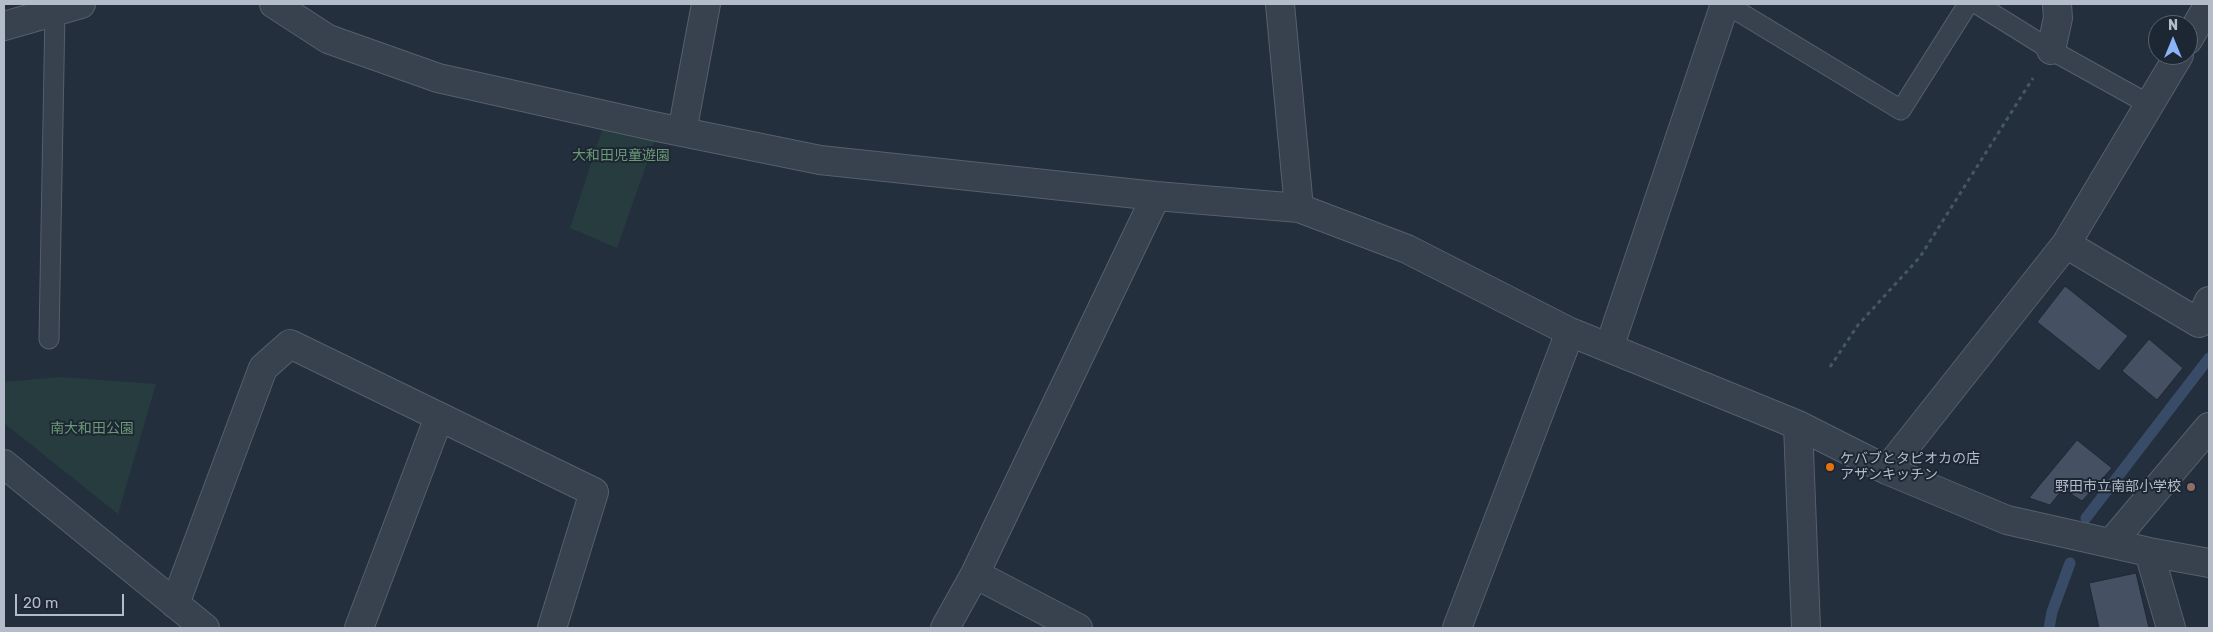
<!DOCTYPE html>
<html>
<head>
<meta charset="utf-8">
<style>
  body { margin:0 }
  #map { position:relative; width:2213px; height:632px; overflow:hidden; background:#242f3e; font-family:Rubik,sans-serif }
  canvas { display:block }
  .frame { position:absolute; inset:0; border:5px solid #b4bcc9; pointer-events:none }
  .north { position:absolute; left:2148px; top:15px; width:50px; height:50px; box-sizing:border-box; background:#1d2633; border:1px solid #59626f; border-radius:50%; rotate:0deg; font-size:14px; font-weight:700; line-height:20px; text-align:center; color:#b4bcc9 }
  .north::after { content:''; display:block; margin:auto; width:18px; height:22px; background:#8ab4f8; clip-path:polygon(50% 0,100% 100%,50% 72%,0 100%) }
  .scale { position:absolute; left:15px; top:594px; width:109px; height:22px; box-sizing:border-box; border:2px solid #b4bcc9; border-top:0; padding-left:6px; font-size:15px; line-height:18px; white-space:nowrap; color:#b4bcc9; -webkit-text-stroke:4px #1d2633; paint-order:stroke }
</style>
</head>
<body>
<div id="map">
<canvas width="2213" height="632"></canvas>
<div class="frame"></div>
<div class="north">N</div>
<div class="scale">20 m</div>
</div>
<script>
const ctx = document.querySelector('canvas').getContext('2d');
ctx.lineJoin = 'round';
function fill(path, color) {
  ctx.fillStyle = color;
  ctx.fill(path, 'evenodd');
}
function toPath(rows) {
  const path = new Path2D();
  for (const r of rows) {
    path.moveTo(r[0], r[1]);
    for (let i = 2; i < r.length; i += 2) path.lineTo(r[i], r[i + 1]);
  }
  return path;
}
function trace(path, color, width, dash) {
  ctx.strokeStyle = color;
  ctx.lineWidth = width;
  ctx.lineCap = dash ? 'butt' : 'round';
  ctx.setLineDash(dash || []);
  ctx.stroke(path);
}
function write(font, color, halo, rows, align = 'center') {
  ctx.font = font + ' Rubik,"Noto Sans JP",sans-serif';
  ctx.lineWidth = 4;
  ctx.setLineDash([]);
  ctx.textBaseline = 'middle';
  ctx.strokeStyle = halo;
  ctx.fillStyle = color;
  for (const [text, x, y, turn = 0] of rows) {
    ctx.save();
    ctx.translate(x, y);
    ctx.rotate((+turn || 0) * Math.PI / 180);
    ctx.textAlign = isNaN(turn) ? turn : align;
    if (halo) ctx.strokeText(text, 0, 0);
    ctx.fillText(text, 0, 0);
    ctx.restore();
  }
}
fill(toPath([
  [604,124,656,137,617,248,570,228],
  [59,377,156,384,118,514,4,423,4,382]
]), '#263c3f');
trace(toPath([
  [2086,518,2209,358],
  [2049,628,2052,612,2070,563]
]), '#394c67', 11);
const building = toPath([
  [2065,286,2128,336,2099,371,2037,322,2065,286],
  [2149,339,2183,368,2157,400,2122,371,2149,339],
  [2077,440,2112,468,2082,501,2063,489,2050,505,2029,498,2077,440],
  [2136,573,2149,628,2099,628,2089,583,2136,573]
]);
fill(building, '#455162');
trace(building, '#1f2835', 1);
const lane = toPath([
  [1726,4,1901,110,1968,4],
  [1977,4,2051,50,2150,105],
  [49,339,55,11]
]);
const street = toPath([
  [274,4,328,39,438,78,653,126,820,160,1156,196,1299,208,1407,249,1570,332,1798,425,1887,470,2007,520,2149,552,2209,563],
  [1280,4,1299,208],
  [4,26,81,4],
  [2188,40,2209,4],
  [2051,50,2058,18,2057,4],
  [682,132,706,4],
  [2066,244,2199,323,2209,301],
  [1609,348,1725,4],
  [1798,425,1806,628],
  [4,464,205,628],
  [1887,470,2066,244,2179,55],
  [2111,543,2209,427],
  [2149,552,2171,628],
  [975,574,1078,628],
  [175,604,263,368,290,344,594,492,552,628],
  [359,628,439,417],
  [945,628,975,574,1156,196],
  [1457,628,1570,332]
]);
trace(lane, '#565f6c', 21);
trace(street, '#565f6c', 30);
trace(toPath([
  [1830,367,1858,325,1920,257,2033,78]
]), '#44595c', 3, [4, 4]);
trace(lane, '#38414e', 19);
trace(street, '#38414e', 28);
for (const [x, y, r, color] of [
  [1830,467,5,"#e8710a"],
  [2191,487,5,"#8d6e63"]
]) {
  const dot = new Path2D();
  dot.arc(x, y, r, 0, 2 * Math.PI);
  ctx.fillStyle = color;
  ctx.fill(dot);
  trace(dot, '#1d2633', 2);
}
write('14px', '#6b9a76', '#1d2633', [
  ["大和田児童遊園",621,156],
  ["南大和田公園",92,429]
]);
write('14px', '#b4bcc9', '#1d2633', [
  ["ケバブとタピオカの店",1840,459],
  ["アザンキッチン",1840,475],
  ["野田市立南部小学校",2181,487,"right"]
], 'left');
</script>
</body>
</html>
